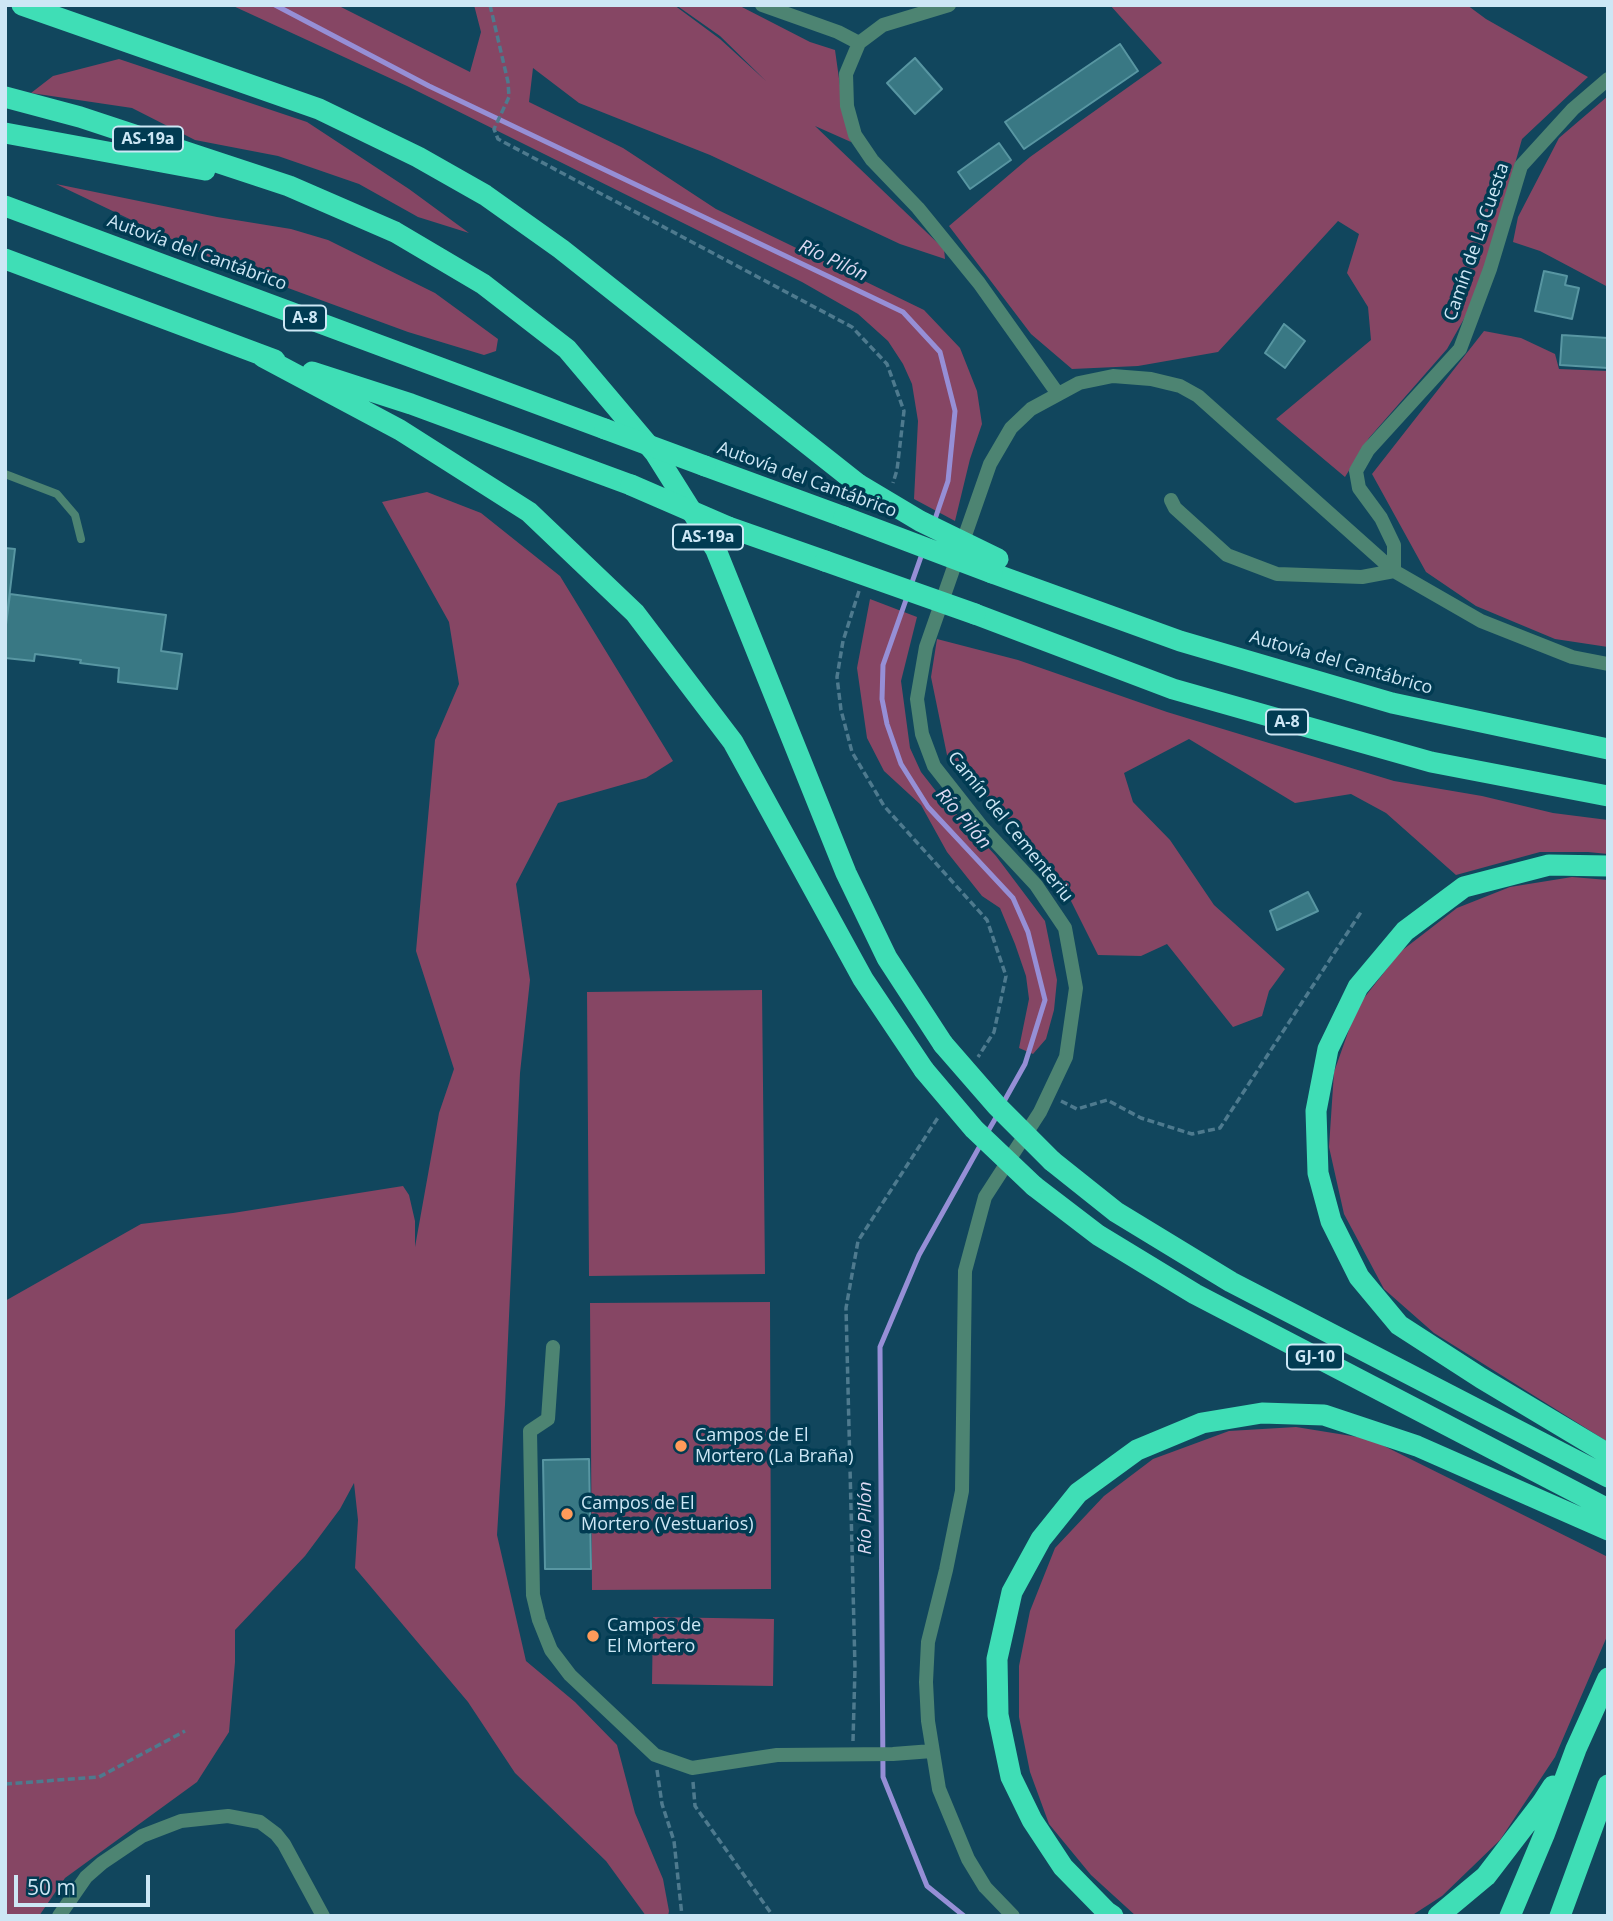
<!DOCTYPE html>
<html>
<head>
<meta charset="utf-8">
<style>
  body { margin:0 }
  #map { position:relative; width:1613px; height:1921px; overflow:hidden; background:#11465d; font-family:"Open Sans",sans-serif }
  canvas { display:block }
  .frame { position:absolute; inset:0; border:7px solid #cde7f5; pointer-events:none }
  .scale { position:absolute; left:14px; top:1875px; width:136px; height:32px; box-sizing:border-box; border:4px solid #cde7f5; border-top:0; padding-left:9px; font-size:21px; line-height:24px; white-space:nowrap; color:#cde7f5; -webkit-text-stroke:5px #013b52; paint-order:stroke }
</style>
</head>
<body>
<div id="map">
<canvas width="1613" height="1921"></canvas>
<div class="frame"></div>
<div class="scale">50 m</div>
</div>
<script>
const ctx = document.querySelector('canvas').getContext('2d');
ctx.lineJoin = 'round';
function fill(path, color) {
  ctx.fillStyle = color;
  ctx.fill(path, 'evenodd');
}
function toPath(rows) {
  const path = new Path2D();
  for (const r of rows) {
    path.moveTo(r[0], r[1]);
    for (let i = 2; i < r.length; i += 2) path.lineTo(r[i], r[i + 1]);
  }
  return path;
}
function trace(path, color, width, dash) {
  ctx.strokeStyle = color;
  ctx.lineWidth = width;
  ctx.lineCap = dash ? 'butt' : 'round';
  ctx.setLineDash(dash || []);
  ctx.stroke(path);
}
function write(font, color, halo, rows, align = 'center') {
  ctx.font = font + ' "Open Sans",sans-serif';
  ctx.lineWidth = 7;
  ctx.setLineDash([]);
  ctx.textBaseline = 'middle';
  ctx.strokeStyle = halo;
  ctx.fillStyle = color;
  for (const [text, x, y, turn = 0] of rows) {
    ctx.save();
    ctx.translate(x, y);
    ctx.rotate((+turn || 0) * Math.PI / 180);
    ctx.textAlign = isNaN(turn) ? turn : align;
    if (halo) ctx.strokeText(text, 0, 0);
    ctx.fillText(text, 0, 0);
    ctx.restore();
  }
}
fill(toPath([
  [231,5,337,5,470,72,481,32,474,5,674,5,720,39,766,81,720,36,676,5,738,5,810,42,835,50,845,121,851,142,815,126,944,249,945,259,900,244,710,155,579,103,533,68,529,102,623,148,716,209,924,310,960,348,977,391,982,424,970,459,955,521,914,499,918,421,912,384,903,364,888,341,858,314,802,282,407,86],
  [1110,5,1467,5,1486,19,1588,77,1522,139,1478,294,1447,349,1369,438,1345,477,1276,419,1371,340,1368,307,1347,273,1359,234,1338,221,1218,352,1138,366,1072,369,1031,334,949,226,1030,157,1162,63],
  [119,59,307,122,409,189,469,233,418,217,359,184,278,156,195,140,132,108,31,93,53,76],
  [1608,96,1608,287,1540,251,1513,242,1518,217,1559,138],
  [56,184,217,217,291,229,328,240,435,293,498,339,496,351,484,355,408,332,228,266],
  [1484,331,1521,338,1555,354,1559,369,1608,371,1608,647,1555,639,1476,606,1426,572,1372,474],
  [427,492,481,513,560,576,673,761,646,778,558,803,516,884,530,980,520,1073,505,1405,497,1535,526,1661,575,1702,617,1745,635,1813,663,1879,669,1911,668,1916,646,1916,606,1861,515,1773,468,1702,355,1568,358,1520,354,1483,340,1509,305,1556,235,1630,235,1662,229,1732,197,1782,65,1878,39,1916,5,1916,5,1301,141,1224,233,1213,403,1186,409,1195,415,1221,415,1247,439,1113,454,1069,416,951,435,740,459,684,449,622,382,502],
  [870,599,917,617,901,681,910,748,921,772,939,795,996,856,1045,921,1057,980,1054,1010,1046,1039,1033,1054,1019,1048,1029,999,1026,976,1015,944,1000,908,982,896,947,852,921,805,884,771,867,738,857,668],
  [937,639,1018,660,1167,712,1394,781,1482,796,1553,813,1608,820,1608,854,1588,852,1540,852,1456,875,1386,813,1351,794,1295,803,1189,739,1124,773,1133,802,1170,840,1214,905,1285,969,1269,991,1262,1016,1233,1027,1167,944,1141,956,1098,955,1065,889,1042,856,947,755,931,677],
  [1572,877,1608,880,1608,1442,1434,1333,1384,1289,1344,1214,1329,1147,1334,1072,1357,1007,1400,952,1457,908,1510,887],
  [762,990,765,1274,589,1276,587,992],
  [770,1302,771,1589,592,1590,590,1303],
  [1296,1427,1370,1439,1608,1557,1608,1634,1555,1757,1500,1840,1442,1896,1411,1916,1136,1916,1091,1875,1049,1824,1030,1772,1019,1717,1019,1666,1030,1611,1055,1548,1104,1496,1153,1459,1229,1431],
  [653,1617,774,1619,773,1686,652,1684]
]), '#864664');
trace(toPath([
  [275,5,429,86,903,312,940,352,955,411,948,481,934,522],
  [910,588,923,551],
  [907,597,883,665,882,699,887,724,901,764,928,807,1013,898,1028,932,1045,1000,1025,1064,1002,1105],
  [987,1133,998,1114],
  [964,1916,927,1886,883,1777,880,1347,919,1255,981,1144]
]), '#968fd6', 5);
const building = toPath([
  [1120,44,1138,71,1024,149,1005,122,1120,44],
  [915,58,942,89,915,114,887,83,915,58],
  [999,143,1011,160,970,189,958,172,999,143],
  [1544,271,1567,276,1565,285,1579,288,1572,319,1535,311,1544,271],
  [1284,324,1305,341,1285,368,1265,353,1284,324],
  [1562,335,1608,338,1608,368,1560,365,1562,335],
  [5,548,15,549,5,632,5,548],
  [10,594,166,615,161,651,182,654,177,689,118,682,119,668,80,663,81,660,35,654,34,661,5,658,5,632,10,594],
  [1308,892,1318,911,1277,930,1270,911,1308,892],
  [589,1459,591,1569,545,1569,543,1460,589,1459]
]);
fill(building, '#397884');
trace(building, '#5896a2', 2);
trace(toPath([
  [490,5,508,82,509,97,494,129,498,139,852,327,887,364,904,411,897,470,893,483],
  [859,591,843,641,837,677,841,710,852,752,884,806,987,920,1006,976,994,1032,978,1057],
  [1061,1101,1077,1109,1107,1100,1141,1118,1192,1134,1220,1128,1361,912],
  [853,1741,855,1668,846,1308,858,1241,939,1116],
  [657,1770,662,1804,674,1841,682,1916],
  [693,1782,695,1806,773,1916],
  [5,1784,99,1777,185,1731]
]), '#4e7a8e', 3.5, [7, 3.5]);
trace(toPath([
  [5,474,57,494,75,515,81,539]
]), '#4d8472', 8);
trace(toPath([
  [762,5,838,32,859,43],
  [949,5,883,25,859,43,846,74,847,106,855,135,872,160,918,208,979,283,1058,394],
  [1171,500,1175,508,1227,555,1277,574,1362,577,1394,571,1394,545,1381,518,1359,488,1356,471,1368,450,1460,349,1490,269,1521,166,1573,109,1608,79],
  [553,1347,548,1419,530,1431,533,1595,539,1620,551,1650,570,1675,655,1755,692,1768,777,1755,893,1754,932,1751],
  [59,1916,86,1877,102,1863,142,1836,181,1821,228,1816,260,1822,276,1834,284,1844,323,1916],
  [1013,1916,985,1887,968,1859,939,1789,928,1721,926,1682,928,1642,946,1570,962,1491,965,1271,985,1197,1040,1112,1066,1057,1076,988,1065,928,1036,885,982,827,934,766,922,734,917,699,926,647,990,464,1011,428,1031,409,1079,383,1113,376,1151,379,1180,386,1198,396,1394,571,1481,621,1572,657,1608,664]
]), '#4d8472', 14);
trace(toPath([
  [22,5,319,109,418,157,485,195,561,249,858,484],
  [5,97,80,117,289,186,395,232,483,284,567,349,655,453,716,550,846,873,887,958,943,1044],
  [5,133,205,170],
  [5,206,605,429],
  [5,259,275,360],
  [263,357,400,430,529,512,635,613,733,742,863,979,924,1070],
  [312,372,411,404,631,485],
  [705,466,844,517],
  [728,527,825,561],
  [992,573,1180,641,1392,703,1608,749],
  [975,614,1173,689,1431,762,1608,796],
  [1608,866,1549,865,1464,887,1405,931,1358,987,1328,1049,1316,1111,1318,1173,1331,1221,1359,1277,1399,1325,1481,1378,1608,1454],
  [1052,1161,1116,1212,1231,1282,1608,1477],
  [1034,1186,1098,1235,1195,1294,1608,1509],
  [1113,1916,1107,1912,1063,1867,1032,1820,1011,1777,998,1715,997,1659,1012,1592,1041,1539,1078,1493,1137,1450,1202,1423,1262,1413,1324,1415,1417,1446,1608,1530],
  [1438,1916,1486,1876,1542,1803,1553,1786],
  [1510,1916,1544,1835,1576,1749,1608,1678],
  [1560,1916,1608,1785]
]), '#3fdeb6', 21);
trace(toPath([
  [605,429,705,466],
  [858,484,920,521,998,559],
  [631,485,728,527],
  [844,517,992,573],
  [825,561,975,614],
  [943,1044,997,1106,1052,1161],
  [924,1070,974,1129,1034,1186]
]), '#3fdeb6', 21);
for (const [x, y, r, color] of [
  [681,1446,7,"#ff9b5a"],
  [567,1514,7,"#ff9b5a"],
  [593,1636,7,"#ff9b5a"]
]) {
  const dot = new Path2D();
  dot.arc(x, y, r, 0, 2 * Math.PI);
  ctx.fillStyle = color;
  ctx.fill(dot);
  trace(dot, '#013b52', 2.5);
}
for (const [x, y, w] of [
  [148,139,70],
  [305,318,42],
  [708,537,70],
  [1287,722,42],
  [1315,1357,56]
]) {
  const box = new Path2D();
  box.roundRect(x - w / 2, y - 12.5, w, 25, 5);
  ctx.fillStyle = '#013b52';
  ctx.fill(box);
  trace(box, '#cde7f5', 2);
}
write('bold 16px', '#cde7f5', null, [
  ["AS-19a",148,139],
  ["A-8",305,318],
  ["AS-19a",708,537],
  ["A-8",1287,722],
  ["GJ-10",1315,1357]
]);
write('18px', '#cde7f5', '#013b52', [
  ["Camín de La Cuesta",1477,242,-71],
  ["Autovía del Cantábrico",197,253,20],
  ["Autovía del Cantábrico",807,480,20],
  ["Autovía del Cantábrico",1341,663,16],
  ["Camín del Cementeriu",1010,827,51]
]);
write('18px', '#cde7f5', '#013b52', [
  ["Campos de El",695,1436],
  ["Mortero (La Braña)",695,1457],
  ["Campos de El",581,1504],
  ["Mortero (Vestuarios)",581,1525],
  ["Campos de",607,1626],
  ["El Mortero",607,1647]
], 'left');
write('italic 19px', '#dcd9f2', '#013b52', [
  ["Río Pilón",833,261,25],
  ["Río Pilón",963,819,49],
  ["Río Pilón",866,1518,-90]
]);
</script>
</body>
</html>
